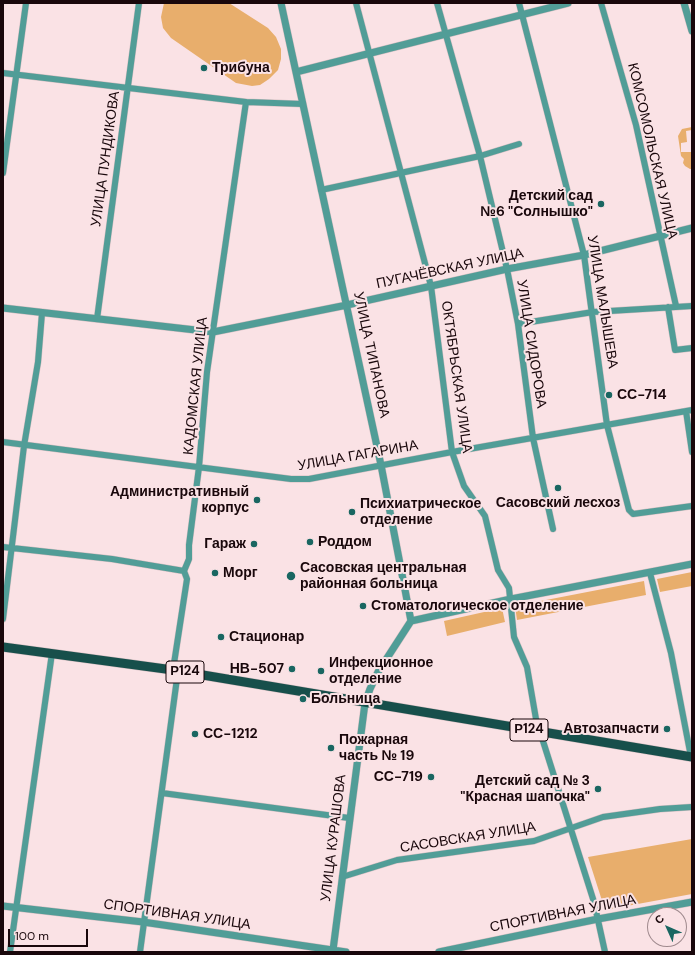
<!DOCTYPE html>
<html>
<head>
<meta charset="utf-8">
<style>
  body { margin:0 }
  #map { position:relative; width:695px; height:955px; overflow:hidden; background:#fae2e5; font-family:"DM Sans",sans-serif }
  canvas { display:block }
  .frame { position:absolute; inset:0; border:4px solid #19070b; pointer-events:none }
  .north { position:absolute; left:647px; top:907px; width:40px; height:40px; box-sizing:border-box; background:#fae2e5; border:1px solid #a08a8e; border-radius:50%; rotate:315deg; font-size:11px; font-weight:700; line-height:16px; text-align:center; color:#19070b }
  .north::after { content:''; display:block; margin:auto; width:14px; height:18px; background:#196661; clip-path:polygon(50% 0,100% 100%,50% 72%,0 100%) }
  .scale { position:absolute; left:8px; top:929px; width:80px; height:18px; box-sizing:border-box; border:2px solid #19070b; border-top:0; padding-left:5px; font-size:12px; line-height:14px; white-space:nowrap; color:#19070b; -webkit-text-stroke:3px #fae2e5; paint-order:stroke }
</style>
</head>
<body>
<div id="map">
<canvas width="695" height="955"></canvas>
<div class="frame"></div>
<div class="north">С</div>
<div class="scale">100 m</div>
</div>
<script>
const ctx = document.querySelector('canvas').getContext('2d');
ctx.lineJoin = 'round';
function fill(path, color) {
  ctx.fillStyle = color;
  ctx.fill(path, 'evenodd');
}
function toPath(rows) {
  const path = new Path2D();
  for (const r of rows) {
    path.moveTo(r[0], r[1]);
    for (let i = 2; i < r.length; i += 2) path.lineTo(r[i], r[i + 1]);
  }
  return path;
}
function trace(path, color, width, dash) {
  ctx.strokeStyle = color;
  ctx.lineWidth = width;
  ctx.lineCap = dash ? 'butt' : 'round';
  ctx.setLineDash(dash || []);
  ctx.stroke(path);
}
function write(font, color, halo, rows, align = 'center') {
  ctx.font = font + ' "DM Sans",sans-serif';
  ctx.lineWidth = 4;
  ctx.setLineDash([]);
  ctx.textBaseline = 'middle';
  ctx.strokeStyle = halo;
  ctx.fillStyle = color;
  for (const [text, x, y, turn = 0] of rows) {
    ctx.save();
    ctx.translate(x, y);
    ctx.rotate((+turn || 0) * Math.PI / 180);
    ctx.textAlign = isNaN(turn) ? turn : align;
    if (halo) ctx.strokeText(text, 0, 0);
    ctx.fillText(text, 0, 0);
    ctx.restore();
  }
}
fill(toPath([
  [164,3,229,3,268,28,276,37,281,49,281,59,278,70,269,79,260,85,252,86,236,83,171,38,163,28,161,17],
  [692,127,692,130,686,131,687,142,681,143,681,152,692,152,692,169,690,169,685,166,683,163,684,159,681,156,678,136,682,129],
  [692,572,692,586,660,592,657,579],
  [644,581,646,595,517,620,515,606],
  [502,608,505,622,447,636,444,621],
  [692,839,692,894,605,910,588,857]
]), '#e8ae6c');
const minor = toPath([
  [356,3,431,286,452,452,464,486,485,516,498,570,509,588,514,637,527,667,536,719,594,902,605,952],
  [437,3,480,156,507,269,518,324,533,438,553,529],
  [519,3,584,255,607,425,629,510,633,514,692,506],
  [601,3,636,125,676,306],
  [3,73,246,102,303,104],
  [3,173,26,3],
  [321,190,480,156,519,144],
  [668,307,675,350,692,348],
  [97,319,139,3],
  [518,324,593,312,692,306],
  [686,411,692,452],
  [3,442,291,479,309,479,452,452,692,410],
  [3,547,112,559,184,571],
  [650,573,671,653,691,757],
  [3,619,24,446,38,362,42,313],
  [173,670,187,579,184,571,189,559,189,545,199,467,207,372,246,102],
  [162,793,349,818],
  [342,877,397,860,534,841,603,817,660,809,692,807],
  [10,952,52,653],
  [140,952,178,671]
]);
const tertiary = toPath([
  [281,3,381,465,411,621,378,672,370,689,365,703,333,950],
  [684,3,692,31],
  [296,72,568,3],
  [3,308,213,332,347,305,507,269,584,255,692,228],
  [411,621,511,599,692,564],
  [3,906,143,922,346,952],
  [439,952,598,919,692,902]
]);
const primary = toPath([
  [3,647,173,670,692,757]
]);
trace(minor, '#d6bfc2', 7);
trace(tertiary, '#d6bfc2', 8);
trace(primary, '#d6bfc2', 10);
trace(minor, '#519d97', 6);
trace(tertiary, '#519d97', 7);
trace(primary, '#174f4b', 9);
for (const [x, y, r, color] of [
  [204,68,4,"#196661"],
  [601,204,4,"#196661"],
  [609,395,4,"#196661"],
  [558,488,4,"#196661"],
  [257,500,4,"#196661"],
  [352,512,4,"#196661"],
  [310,542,4,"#196661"],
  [254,544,4,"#196661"],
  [215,573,4,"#196661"],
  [291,576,5,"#196661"],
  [363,606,4,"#196661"],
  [221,637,4,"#196661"],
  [292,669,4,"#196661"],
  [321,671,4,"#196661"],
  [303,699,4,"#196661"],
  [667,729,4,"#196661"],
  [195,734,4,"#196661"],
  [331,748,4,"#196661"],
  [431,777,4,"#196661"],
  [598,789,4,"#196661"]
]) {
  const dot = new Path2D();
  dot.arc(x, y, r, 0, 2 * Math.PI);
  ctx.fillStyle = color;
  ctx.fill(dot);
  trace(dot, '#fae2e5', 1.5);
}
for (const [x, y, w] of [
  [185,672,38],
  [529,730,38]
]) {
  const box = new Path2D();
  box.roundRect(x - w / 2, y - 11, w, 22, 3);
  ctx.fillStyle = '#fae2e5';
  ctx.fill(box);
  trace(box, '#19070b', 1);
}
write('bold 13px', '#19070b', null, [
  ["Р124",185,672],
  ["Р124",529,730]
]);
write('bold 14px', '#19070b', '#fae2e5', [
  ["Трибуна",212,68],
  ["Детский сад",593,196,"right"],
  ["№6 \"Солнышко\"",593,212,"right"],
  ["СС-714",617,395],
  ["Административный",249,492,"right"],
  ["корпус",249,508,"right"],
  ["Сасовский лесхоз",558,503,"center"],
  ["Психиатрическое",360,504],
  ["отделение",360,520],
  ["Роддом",318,542],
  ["Гараж",246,544,"right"],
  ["Сасовская центральная",300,568],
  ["районная больница",300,584],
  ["Морг",223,573],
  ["Стоматологическое отделение",371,606],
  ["Стационар",229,637],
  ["Инфекционное",329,663],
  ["отделение",329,679],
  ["НВ-507",284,669,"right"],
  ["Больница",311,699],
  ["Автозапчасти",659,729,"right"],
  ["СС-1212",203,734],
  ["Пожарная",339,740],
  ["часть № 19",339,756],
  ["СС-719",423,777,"right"],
  ["Детский сад № 3",590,781,"right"],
  ["\"Красная шапочка\"",590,797,"right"]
], 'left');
write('14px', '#19070b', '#fae2e5', [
  ["КОМСОМОЛЬСКАЯ УЛИЦА",652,151,77],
  ["УЛИЦА ПУНДИКОВА",106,159,-82],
  ["ПУГАЧЁВСКАЯ УЛИЦА",450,269,-12],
  ["УЛИЦА МАЛЫШЕВА",602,302,81],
  ["УЛИЦА СИДОРОВА",531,344,81],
  ["УЛИЦА ТИПАНОВА",371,355,78],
  ["ОКТЯБРЬСКАЯ УЛИЦА",456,377,82],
  ["КАДОМСКАЯ УЛИЦА",196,386,-84],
  ["УЛИЦА ГАГАРИНА",358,456,-10],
  ["УЛИЦА КУРАШОВА",334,838,-83],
  ["САСОВСКАЯ УЛИЦА",468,838,-9],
  ["СПОРТИВНАЯ УЛИЦА",563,914,-11],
  ["СПОРТИВНАЯ УЛИЦА",177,915,8]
]);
</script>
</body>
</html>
